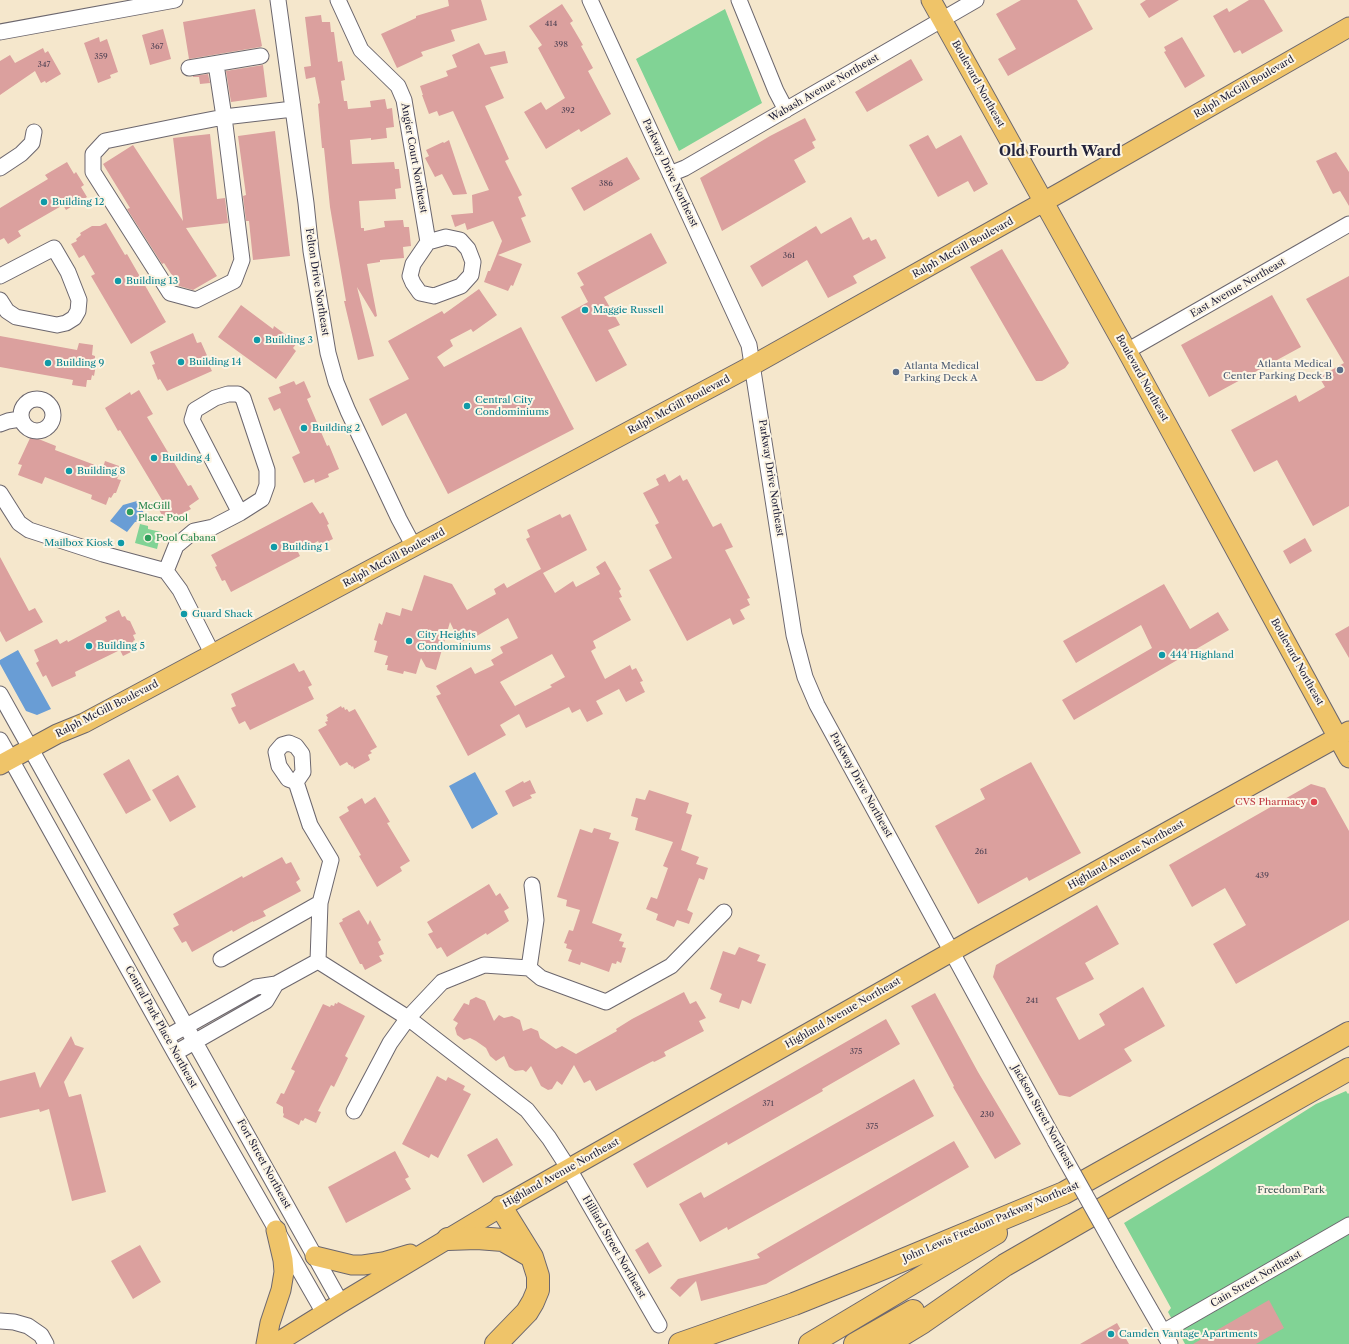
<!DOCTYPE html>
<html>
<head>
<meta charset="utf-8">
<style>
  body { margin:0 }
  canvas { display:block; background:#f5e7cc }
</style>
</head>
<body>
<canvas width="1349" height="1344"></canvas>
<script>
const ctx = document.querySelector('canvas').getContext('2d');
ctx.lineJoin = 'round';
function fill(path, color) {
  ctx.fillStyle = color;
  ctx.fill(path, 'evenodd');
}
function toPath(rows) {
  const path = new Path2D();
  for (const r of rows) {
    if (r.length === 3) {
      path.moveTo(r[0] + r[2], r[1]);
      path.arc(r[0], r[1], r[2], 0, 2 * Math.PI);
      continue;
    }
    path.moveTo(r[0], r[1]);
    for (let i = 2; i < r.length; i += 2) path.lineTo(r[i], r[i + 1]);
  }
  return path;
}
function trace(path, color, width, dash) {
  ctx.strokeStyle = color;
  ctx.lineWidth = width;
  ctx.lineCap = dash ? 'butt' : 'round';
  ctx.setLineDash(dash || []);
  ctx.stroke(path);
}
function write(font, color, halo, rows, align = 'center') {
  ctx.font = font + ' "Libre Caslon Text",serif';
  ctx.lineWidth = 4;
  ctx.setLineDash([]);
  ctx.textBaseline = 'middle';
  ctx.strokeStyle = halo;
  ctx.fillStyle = color;
  for (const [text, x, y, turn = 0] of rows) {
    ctx.save();
    ctx.translate(x, y);
    ctx.rotate((+turn || 0) * Math.PI / 180);
    ctx.textAlign = isNaN(turn) ? turn : align;
    if (halo) ctx.strokeText(text, 0, 0);
    ctx.fillText(text, 0, 0);
    ctx.restore();
  }
}
fill(toPath([
  [725,9,762,103,679,151,636,59],
  [140,524,148,526,148,529,161,532,157,549,135,543],
  [1346,1091,1348,1094,1349,1093,1349,1344,1185,1344,1168,1312,1171,1308,1124,1223,1208,1172,1316,1104]
]), '#81d395');
fill(toPath([
  [137,501,148,520,135,522,127,532,110,521,123,505],
  [18,650,51,709,37,715,26,711,0,664,0,660],
  [475,772,498,814,472,829,449,786]
]), '#699dd5');
fill(toPath([
  [448,0,481,0,487,20,451,30,455,41,421,52,423,56,397,68,381,34,416,18,416,16,449,6],
  [1021,0,1077,0,1093,29,1008,76,998,59,1016,49,996,14],
  [1146,0,1179,0,1149,18,1140,4],
  [1249,0,1264,0,1283,31,1242,54,1240,50,1234,53,1213,16,1227,8,1229,12],
  [562,4,573,21,570,23,583,45,581,46,593,68,588,71,611,114,581,132,579,129,546,149,524,112,541,102,546,110,565,98,538,48,542,45,529,26],
  [255,9,262,46,260,47,189,59,183,22],
  [321,15,322,22,330,22,331,32,334,32,338,62,342,61,345,80,341,81,344,101,347,101,348,109,371,107,370,101,385,99,387,109,392,108,394,127,386,128,387,138,371,140,371,138,350,140,352,164,394,162,395,169,399,169,401,188,395,189,396,199,359,201,361,228,364,228,364,231,385,227,384,221,403,220,404,227,409,227,411,246,403,247,404,258,380,260,380,262,367,264,377,316,375,317,357,287,374,356,358,360,344,301,346,301,330,207,324,148,322,148,318,104,320,103,315,77,306,79,304,67,311,66,305,17],
  [163,29,171,59,150,65,142,35],
  [99,37,100,42,107,39,118,72,110,75,111,78,98,83,84,43],
  [1182,37,1205,76,1185,88,1164,52,1166,51,1164,47],
  [479,43,485,55,505,51,508,63,490,67,504,98,485,106,509,159,505,161,522,195,518,197,526,216,521,218,531,242,498,255,522,264,513,286,511,285,508,291,484,282,488,271,490,271,502,241,493,221,467,230,465,223,455,227,451,215,473,213,472,195,489,190,453,111,439,116,437,111,429,114,422,95,423,95,420,86,448,76,446,71,457,67,452,55],
  [43,48,45,53,48,51,61,74,46,83,45,81,41,83,35,71,0,95,0,61,10,55,15,63],
  [911,59,923,80,867,112,855,92],
  [263,65,267,97,231,102,226,71],
  [208,74,210,83,200,84,199,77,193,77,193,76],
  [805,118,816,140,812,142,815,148,794,160,806,182,722,231,700,178,770,136],
  [275,131,290,256,253,260,249,221,246,221,243,196,246,195,238,136],
  [210,134,217,199,225,198,228,223,186,228,217,276,193,290,179,286,164,263,162,264,127,209,130,208,103,164,133,145,183,221,173,138],
  [928,135,936,149,961,135,988,184,974,192,968,181,938,197,909,145],
  [449,140,467,194,453,195,442,174,435,177,425,158,429,156,426,150,443,142,444,143],
  [1336,152,1349,172,1349,206,1340,191,1333,194,1316,161],
  [627,157,640,179,584,211,571,188],
  [67,162,74,174,76,172,84,185,81,187,87,197,66,210,63,205,18,231,21,236,8,244,4,238,0,240,0,208,48,179,45,175],
  [851,217,863,240,869,237,871,241,876,239,886,258,853,276,857,283,828,298,807,260,762,287,750,266,816,226,821,234],
  [106,223,125,255,127,254,166,322,131,344,91,276,95,274,84,255,79,258,71,244,77,241,76,239,81,235,80,233,92,226,100,226],
  [651,233,667,263,604,297,620,325,608,330,627,365,596,382,561,317,588,302,580,287,584,285,577,273],
  [1002,249,1069,363,1065,368,1042,381,1036,381,970,267],
  [1349,276,1349,506,1313,526,1277,460,1254,472,1231,430,1296,395,1299,402,1325,387,1319,377,1344,363,1306,299],
  [479,289,497,315,473,332,471,329,450,340,453,346,437,357,444,367,521,327,574,429,448,494,406,413,382,426,369,399,409,379,388,341,442,311,444,314],
  [1272,295,1301,347,1209,397,1181,345],
  [241,305,273,329,274,326,297,343,293,348,296,351,276,379,218,337],
  [193,333,197,343,201,342,209,360,207,361,212,371,167,391,160,379,158,380,152,365,155,364,150,352],
  [0,336,77,350,79,343,93,345,92,355,95,356,95,359,97,359,94,376,92,375,91,380,87,380,86,387,72,385,73,380,0,367],
  [294,381,296,385,304,381,311,397,307,399,327,446,329,445,339,469,328,474,329,477,315,483,314,479,304,483,292,457,300,453,280,408,274,411,268,398,281,393,279,387],
  [139,390,153,414,147,417,188,486,191,485,199,499,189,506,191,509,178,516,177,513,171,516,169,513,163,517,156,504,162,500,120,430,118,431,105,408,130,392,131,395],
  [31,436,56,446,55,450,103,468,105,461,119,466,116,474,119,475,117,479,121,480,116,493,114,493,111,498,109,497,106,505,91,499,92,495,45,477,42,484,18,475,22,465,18,464],
  [665,474,669,482,680,475,683,481,687,479,713,527,721,523,733,547,725,550,750,598,747,599,750,605,740,610,745,619,733,625,730,618,687,641,649,570,672,558,655,525,659,523,643,493,659,485,656,479],
  [312,502,320,514,323,512,329,524,327,525,333,539,320,545,318,541,298,552,300,556,231,592,225,580,222,581,215,567,217,566,211,555],
  [560,514,562,518,570,514,587,550,543,573,555,593,573,581,576,587,600,574,596,567,605,561,621,589,619,591,622,597,619,598,631,620,593,641,596,648,591,651,605,679,630,665,632,670,636,668,643,681,640,682,645,692,626,702,619,689,596,701,603,714,587,722,580,709,572,713,569,707,526,728,519,714,500,725,506,735,468,756,436,696,441,694,436,686,471,667,475,674,494,665,491,660,503,653,500,647,518,638,508,618,475,637,474,634,460,643,450,622,436,670,426,667,421,658,416,674,404,671,403,674,387,670,388,665,385,665,388,656,374,652,377,641,374,640,379,623,382,625,386,612,400,616,402,608,412,611,424,575,452,584,467,610,496,594,494,589,504,583,507,588,541,569,526,539,530,537,527,530],
  [552,654,565,677,550,685,552,687,515,706,518,711,500,682],
  [1305,538,1312,551,1290,564,1283,551],
  [0,557,29,611,35,608,43,622,6,642,0,631],
  [1164,584,1190,629,1218,612,1229,630,1074,720,1062,700,1152,648,1141,625,1076,663,1063,641],
  [119,610,122,617,125,616,127,620,130,621,136,634,133,635,135,640,133,641,137,649,123,656,120,650,75,672,76,676,52,687,46,675,43,677,36,663,39,661,34,650,57,639,60,644,67,640,68,642,107,621,105,617],
  [1349,626,1349,658,1335,634],
  [294,663,299,672,304,670,312,685,308,687,314,699,250,730,245,721,239,724,231,708,236,706,231,694],
  [341,706,342,708,344,707,345,710,347,709,349,712,355,709,377,747,370,751,372,753,368,755,370,760,354,769,353,766,352,767,350,765,349,765,347,762,340,766,318,730,327,725,325,722,328,721,327,719,328,718,326,715],
  [129,759,151,800,126,814,103,774],
  [1031,762,1081,853,1029,881,1027,877,978,904,935,826,985,799,980,789],
  [178,775,196,807,170,822,152,790],
  [530,780,536,793,530,795,532,798,513,807,505,791,523,781,524,783],
  [1311,784,1325,788,1349,831,1349,920,1236,984,1213,944,1246,925,1225,888,1192,907,1169,865],
  [649,790,689,803,686,813,692,815,681,850,699,857,696,864,708,868,704,880,699,878,687,910,693,913,689,924,677,920,674,927,656,920,658,914,646,909,651,897,657,899,668,868,663,866,673,842,635,830,638,818,631,816,636,798,645,800],
  [375,797,390,822,387,823,410,861,400,867,402,871,377,887,359,856,361,855,339,817,349,811,347,807,362,798,365,804],
  [594,828,611,833,609,839,619,842,592,923,622,934,619,941,624,942,622,947,626,948,621,963,617,961,616,964,612,963,609,972,581,962,580,965,568,961,572,950,566,948,567,944,564,943,569,930,573,931,580,910,566,906,567,900,557,897,580,829,592,833],
  [282,857,286,864,291,862,300,879,296,882,301,891,263,911,266,916,253,922,253,921,233,932,232,930,192,952,186,941,182,943,173,928,179,925,173,914,224,886,242,876,243,878],
  [489,884,496,896,500,893,509,908,504,911,509,921,487,935,486,933,447,957,441,947,437,949,428,934,433,932,427,922],
  [1097,905,1119,944,1085,963,1094,979,1056,998,1079,1040,1105,1025,1099,1014,1143,987,1165,1026,1124,1049,1132,1061,1070,1097,1059,1095,993,977,996,965],
  [359,910,368,925,370,920,381,940,378,942,384,954,379,956,382,961,365,970,362,964,360,964,339,923,343,921,342,919],
  [739,947,760,955,757,961,766,964,751,1004,742,1000,739,1009,719,1002,722,994,710,989,723,951,735,955],
  [684,992,690,1004,696,1001,706,1018,699,1021,704,1031,664,1052,666,1056,654,1062,653,1061,596,1091,590,1080,584,1083,574,1065,562,1085,557,1081,552,1089,548,1090,541,1086,531,1066,526,1072,523,1070,515,1071,509,1067,504,1056,496,1061,490,1056,486,1048,476,1041,470,1038,464,1040,457,1035,455,1028,458,1023,453,1020,464,1003,469,1005,470,1000,476,997,485,1001,494,1021,499,1015,504,1018,512,1016,520,1020,523,1031,531,1028,538,1031,540,1038,556,1049,562,1046,576,1054,617,1031,616,1029,632,1019],
  [935,993,978,1072,1021,1144,995,1159,953,1087,954,1086,911,1006],
  [338,1002,365,1016,345,1056,348,1058,334,1087,331,1085,318,1111,321,1112,316,1123,305,1118,303,1121,301,1120,299,1125,283,1117,284,1114,283,1113,283,1107,276,1103,281,1093,284,1094,295,1071,291,1069,323,1004,330,1007,331,1005,334,1006,335,1003,337,1004],
  [886,1019,900,1044,822,1089,823,1091,728,1145,727,1142,647,1188,633,1164],
  [71,1036,75,1045,84,1048,64,1082,69,1097,81,1094,106,1192,72,1201,49,1109,40,1112,39,1109,0,1118,0,1081,35,1072,40,1088],
  [437,1076,446,1081,448,1077,465,1086,463,1090,471,1094,438,1158,431,1154,429,1158,402,1144],
  [914,1079,934,1116,728,1230,727,1227,700,1242,679,1204,701,1192,704,1198],
  [497,1138,513,1165,483,1183,467,1155],
  [954,1141,969,1167,766,1284,701,1301,696,1281,680,1297,670,1288,678,1279,760,1258,757,1254],
  [395,1151,409,1177,405,1179,411,1189,346,1223,328,1187],
  [648,1242,662,1266,649,1274,635,1250],
  [140,1245,161,1282,133,1299,111,1261],
  [1269,1300,1284,1328,1256,1344,1193,1344],
  [1117,1323,1129,1344,1080,1344]
]), '#dba09e');
const minor = toPath([
  [278,0,306,203,311,251,328,353,336,382,348,411,399,519,414,547],
  [338,0,361,50,398,86,404,100,428,242,413,264,410,276,413,283,420,293,434,296,461,286,471,275,473,262,468,249,460,240,446,237,428,242],
  [590,0,749,345,794,635,805,677,817,705,1055,1141],
  [739,0,776,91,786,110],
  [0,32,175,0],
  [216,64,224,117,242,260,234,281,196,300,170,293,93,172,93,154,105,141,188,124,224,117,293,109],
  [189,68,261,56],
  [0,168,21,154,32,143,34,132],
  [670,174,685,168,976,0],
  [0,276,54,248,68,272,79,300,78,311,74,318,66,323,57,325,16,317,7,311,0,300],
  [1127,351,1349,224],
  [37,415,16],
  [0,424,8,421,20,419],
  [0,493,19,523,29,530,103,554,166,571,180,590,213,655],
  [166,571,176,546,194,531,213,527,240,513,262,499,267,485,267,470,243,398,238,394,228,394,215,398,195,410,192,420,240,513],
  [0,694,341,1303],
  [0,740,175,1053,324,1313],
  [221,959,320,903,331,860,310,825,296,782,288,779,279,766,276,752,282,745,289,743,296,746,302,754,303,772,296,782],
  [318,961,408,1018,442,982,484,965,529,968,536,920,532,885],
  [529,968,541,978,606,1002,671,966,724,912],
  [167,1037,256,987,276,984,318,961,320,903],
  [175,1053,266,1001,276,984],
  [354,1111,390,1043,408,1018,527,1110,549,1138,569,1169,659,1325],
  [1124,1264,1170,1344],
  [0,1321,14,1322,28,1326,41,1335,46,1344],
  [1163,1332,1349,1225]
]);
const major = toPath([
  [931,0,1127,351,1349,758],
  [0,765,57,734,84,723,753,365,1063,191,1349,27],
  [315,1256,352,1265,363,1265,383,1262,410,1254],
  [266,1344,270,1323,281,1290,284,1272,283,1260,276,1230],
  [275,1344,341,1303,501,1207,974,939,1349,731]
]);
const highway = toPath([
  [448,1239,477,1238,503,1240,529,1255],
  [496,1344,527,1312,533,1302,538,1290,538,1276,532,1257,501,1207],
  [680,1344,794,1304,874,1272,1064,1193,1349,1033],
  [810,1344,996,1233],
  [855,1344,913,1311],
  [887,1344,923,1322,1005,1265,1170,1170,1349,1069]
]);
trace(minor, '#6c676e', 17);
trace(major, '#6c676e', 21);
trace(highway, '#6c676e', 24);
trace(minor, '#fff', 15);
trace(major, '#efc469', 19);
trace(highway, '#efc469', 22);
const minorBridge = toPath([
  [1055,1141,1124,1264]
]);
trace(minorBridge, '#6c676e', 17, []);
trace(minorBridge, '#fff', 15);
for (const [x, y, r, color] of [
  [44,202,4,"#0f9aa8"],
  [118,281,4,"#0f9aa8"],
  [585,310,4,"#0f9aa8"],
  [257,340,4,"#0f9aa8"],
  [181,362,4,"#0f9aa8"],
  [48,363,4,"#0f9aa8"],
  [1340,370,4,"#5c6f8a"],
  [896,372,4,"#5c6f8a"],
  [467,406,4,"#0f9aa8"],
  [304,428,4,"#0f9aa8"],
  [154,458,4,"#0f9aa8"],
  [69,471,4,"#0f9aa8"],
  [130,512,4,"#2e9e5b"],
  [148,538,4,"#2e9e5b"],
  [121,543,4,"#0f9aa8"],
  [274,547,4,"#0f9aa8"],
  [184,614,4,"#0f9aa8"],
  [409,641,4,"#0f9aa8"],
  [89,646,4,"#0f9aa8"],
  [1162,655,4,"#0f9aa8"],
  [1314,802,4,"#e0444e"],
  [1111,1334,4,"#0f9aa8"]
]) {
  const dot = new Path2D();
  dot.arc(x, y, r, 0, 2 * Math.PI);
  ctx.fillStyle = color;
  ctx.fill(dot);
  trace(dot, '#fcf5e5', 1.5);
}
write('8px', '#504254', null, [
  ["414",551,24],
  ["398",561,45],
  ["367",157,47],
  ["359",101,57],
  ["347",44,65],
  ["392",568,111],
  ["386",606,184],
  ["361",789,256],
  ["261",981,852],
  ["439",1262,876],
  ["241",1032,1001],
  ["375",856,1052],
  ["371",768,1104],
  ["230",987,1115],
  ["375",872,1127]
]);
write('10px', '#22223b', '#fcf5e5', [
  ["Boulevard Northeast",978,84,61],
  ["Ralph McGill Boulevard",1244,87,-30],
  ["Wabash Avenue Northeast",824,88,-30],
  ["Angier Court Northeast",414,158,80],
  ["Parkway Drive Northeast",670,173,65],
  ["Ralph McGill Boulevard",963,248,-29],
  ["Felton Drive Northeast",317,282,81],
  ["East Avenue Northeast",1238,288,-30],
  ["Boulevard Northeast",1142,378,61],
  ["Ralph McGill Boulevard",679,405,-28],
  ["Parkway Drive Northeast",771,478,81],
  ["Ralph McGill Boulevard",394,558,-28],
  ["Boulevard Northeast",1297,662,61],
  ["Ralph McGill Boulevard",107,709,-27],
  ["Parkway Drive Northeast",861,785,61],
  ["Highland Avenue Northeast",1126,855,-29],
  ["Highland Avenue Northeast",843,1013,-30],
  ["Central Park Place Northeast",161,1027,61],
  ["Jackson Street Northeast",1043,1117,61],
  ["Fort Street Northeast",264,1164,61],
  ["Highland Avenue Northeast",561,1173,-29],
  ["John Lewis Freedom Parkway Northeast",991,1222,-23],
  ["Hilliard Street Northeast",614,1247,60],
  ["Cain Street Northeast",1256,1279,-30]
]);
write('10px', '#0d838f', '#fcf5e5', [
  ["Building 12",52,202],
  ["Building 13",126,281],
  ["Maggie Russell",593,310],
  ["Building 3",265,340],
  ["Building 14",189,362],
  ["Building 9",56,363],
  ["Central City",475,400],
  ["Condominiums",475,412],
  ["Building 2",312,428],
  ["Building 4",162,458],
  ["Building 8",77,471],
  ["Mailbox Kiosk",113,543,"right"],
  ["Building 1",282,547],
  ["Guard Shack",192,614],
  ["City Heights",417,635],
  ["Condominiums",417,647],
  ["Building 5",97,646],
  ["444 Highland",1170,655],
  ["Camden Vantage Apartments",1119,1334]
], 'left');
write('10px', '#4e5e75', '#fcf5e5', [
  ["Atlanta Medical",1332,364],
  ["Center Parking Deck B",1332,376],
  ["Atlanta Medical",904,366,"left"],
  ["Parking Deck A",904,378,"left"]
], 'right');
write('10px', '#27864d', '#fcf5e5', [
  ["McGill",138,506],
  ["Place Pool",138,518],
  ["Pool Cabana",156,538]
], 'left');
write('10px', '#be3a42', '#fcf5e5', [
  ["CVS Pharmacy",1306,802]
], 'right');
write('10px', '#3e5756', '#fcf5e5', [
  ["Freedom Park",1291,1190]
]);
write('bold 14px', '#22223b', '#fcf5e5', [
  ["Old Fourth Ward",1060,152]
]);
</script>
</body>
</html>
